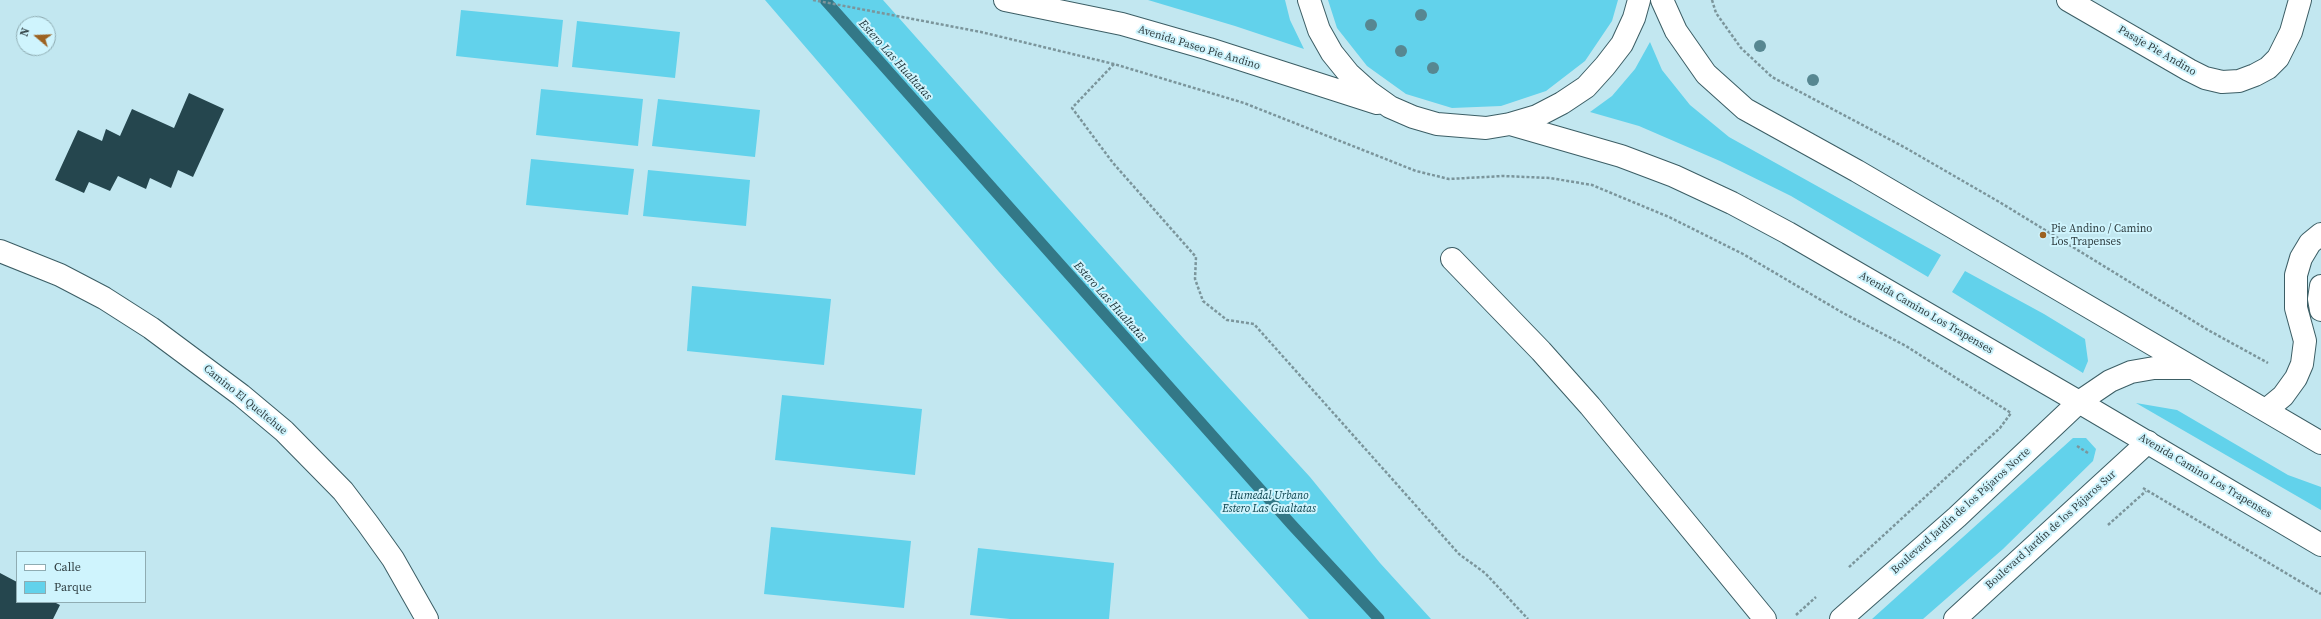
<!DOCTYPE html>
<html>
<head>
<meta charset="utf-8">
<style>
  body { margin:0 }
  #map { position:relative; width:2321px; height:619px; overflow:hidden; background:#c2e7f0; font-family:"Source Serif 4",serif }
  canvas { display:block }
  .legend { position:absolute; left:16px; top:551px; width:130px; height:52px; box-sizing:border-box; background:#cff4fd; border:1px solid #8facb2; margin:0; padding:5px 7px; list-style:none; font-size:12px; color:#303f42 }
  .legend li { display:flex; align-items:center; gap:8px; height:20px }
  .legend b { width:20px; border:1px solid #8facb2 }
  .north { position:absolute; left:16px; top:16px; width:40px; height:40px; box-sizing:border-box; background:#cff4fd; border:1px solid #8facb2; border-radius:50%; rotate:289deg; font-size:11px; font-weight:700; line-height:16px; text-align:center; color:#303f42 }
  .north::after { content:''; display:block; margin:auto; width:14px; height:18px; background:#9c6221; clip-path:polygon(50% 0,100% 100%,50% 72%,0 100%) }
</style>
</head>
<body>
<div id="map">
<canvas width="2321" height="619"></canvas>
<ul class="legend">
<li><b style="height:5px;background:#fff"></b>Calle</li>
<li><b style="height:11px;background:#62d2eb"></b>Parque</li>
</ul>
<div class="north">N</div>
</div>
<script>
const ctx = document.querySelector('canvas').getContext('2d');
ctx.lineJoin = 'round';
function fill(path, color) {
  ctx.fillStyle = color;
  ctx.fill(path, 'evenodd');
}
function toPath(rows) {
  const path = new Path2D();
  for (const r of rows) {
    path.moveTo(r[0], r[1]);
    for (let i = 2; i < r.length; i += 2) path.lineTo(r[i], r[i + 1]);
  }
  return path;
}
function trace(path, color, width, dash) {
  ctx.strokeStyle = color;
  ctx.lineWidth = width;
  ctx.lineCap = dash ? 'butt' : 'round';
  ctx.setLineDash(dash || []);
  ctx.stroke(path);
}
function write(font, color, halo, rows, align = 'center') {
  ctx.font = font + ' "Source Serif 4",serif';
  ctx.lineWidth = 4;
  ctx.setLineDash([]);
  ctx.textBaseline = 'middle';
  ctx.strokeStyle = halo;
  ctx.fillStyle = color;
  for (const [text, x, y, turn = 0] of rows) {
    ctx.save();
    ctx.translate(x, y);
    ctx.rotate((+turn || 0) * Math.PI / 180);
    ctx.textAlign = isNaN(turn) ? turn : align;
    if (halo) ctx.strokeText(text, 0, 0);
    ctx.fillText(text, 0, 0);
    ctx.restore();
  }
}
fill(toPath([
  [765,0,883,0,1185,340,1310,477,1380,563,1431,619,1309,619,999,272],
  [1148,0,1285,0,1290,20,1304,49,1235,26],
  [1328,0,1618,0,1612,21,1585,61,1546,91,1501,106,1452,108,1406,94,1367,66,1337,28],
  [461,10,563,20,558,67,456,56],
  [577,21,680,32,675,78,572,67],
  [1650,42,1662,70,1690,105,1729,137,1941,255,1928,277,1791,196,1720,161,1639,126,1590,112,1612,96,1635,69],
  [541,89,643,99,638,146,536,135],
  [658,99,760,110,755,157,652,146],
  [531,159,634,169,628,215,526,205],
  [648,170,750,180,746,226,643,216],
  [1965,271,2044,314,2085,339,2088,361,2083,373,1952,292],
  [692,286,831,299,824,365,687,351],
  [782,395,922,409,915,475,775,460],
  [2136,403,2177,410,2288,475,2321,487,2321,510],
  [2073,438,2086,438,2096,449,2093,461,2003,549,1923,619,1872,619],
  [771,527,911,541,904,608,764,594],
  [978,548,1114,563,1109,619,1010,619,970,615]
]), '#62d2eb');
trace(toPath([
  [825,0,1292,525,1379,619]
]), '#337887', 11);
fill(toPath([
  [189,93,224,109,193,177,178,170,171,188,150,178,146,189,118,176,110,191,89,182,84,193,55,180,78,130,102,141,106,129,120,136,132,109,174,128],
  [0,573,17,582,17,602,54,602,60,605,53,619,0,619]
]), '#25464e');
const minor = toPath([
  [2068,0,2189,70,2205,78,2222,82,2239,81,2255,75,2268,68,2278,58,2291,32,2300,0],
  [0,251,60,275,104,298,151,328,241,395,284,431,343,491,368,524,393,559,427,619],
  [1452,259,1541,351,1590,406,1765,619],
  [2321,286,2319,299,2321,310],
  [2266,410,2283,396,2296,378,2302,364,2305,341,2296,308,2296,275,2301,258,2310,243,2321,234],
  [1841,619,1957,517,2079,402],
  [1955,619,2148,442]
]);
const major = toPath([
  [1005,0,1122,24,1209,49,1377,103],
  [1309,0,1319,30,1332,53,1349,74,1369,92,1390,107,1413,117,1437,124,1486,128,1510,124,1537,116,1562,103,1586,87,1605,66,1622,44,1634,18,1639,0],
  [1662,0,1676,31,1706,74,1745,109,1857,171,2321,443],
  [1510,124,1621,156,1674,176,1732,203,1788,233,2079,402,2321,545],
  [2079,402,2110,381,2131,372,2154,368,2193,368]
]);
trace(minor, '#3c5e65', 24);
trace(major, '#3c5e65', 24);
trace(toPath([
  [813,0,981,32,1114,64,1244,103,1416,171,1449,179,1503,176,1550,178,1592,185,1669,217,1743,254,1843,313,1906,346,2011,413,2000,428,1848,568],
  [1712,0,1716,13,1741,48,1772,77,1904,147,2001,203,2208,330,2268,363],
  [1114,64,1072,108,1113,163,1196,257,1195,279,1203,301,1227,320,1254,324,1459,554,1485,573,1528,619],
  [2077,446,2088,453],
  [2143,488,2321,594],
  [2108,525,2146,491],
  [1796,615,1816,597]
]), '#7b959b', 2.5, [3, 2]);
trace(minor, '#fff', 22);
trace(major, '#fff', 22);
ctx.fillStyle = '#578791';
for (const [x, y] of [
  [1421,15],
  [1371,25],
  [1760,46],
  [1401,51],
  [1433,68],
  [1813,80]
]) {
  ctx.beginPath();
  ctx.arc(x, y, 6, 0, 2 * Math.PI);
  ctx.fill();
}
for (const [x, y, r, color] of [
  [2043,235,4,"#9c6221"]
]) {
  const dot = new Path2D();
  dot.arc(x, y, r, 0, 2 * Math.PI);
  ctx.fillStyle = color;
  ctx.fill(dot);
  trace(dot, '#cff4fd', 1.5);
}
write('11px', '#303f42', '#cff4fd', [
  ["Avenida Paseo Pie Andino",1199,48,17],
  ["Pasaje Pie Andino",2157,51,30],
  ["Avenida Camino Los Trapenses",1926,313,30],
  ["Camino El Queltehue",245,400,39],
  ["Avenida Camino Los Trapenses",2205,476,31],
  ["Boulevard Jardín de los Pájaros Norte",1961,511,-42],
  ["Boulevard Jardín de los Pájaros Sur",2051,530,-42]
]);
write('11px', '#303f42', '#cff4fd', [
  ["Pie Andino / Camino",2051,229],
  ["Los Trapenses",2051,242]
], 'left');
write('italic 11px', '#003944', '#cff4fd', [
  ["Humedal Urbano",1269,496],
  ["Estero Las Gualtatas",1269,509]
]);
write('italic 12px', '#1d3237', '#cff4fd', [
  ["Estero Las Hualtatas",895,60,48],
  ["Estero Las Hualtatas",1110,302,48]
]);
</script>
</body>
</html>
